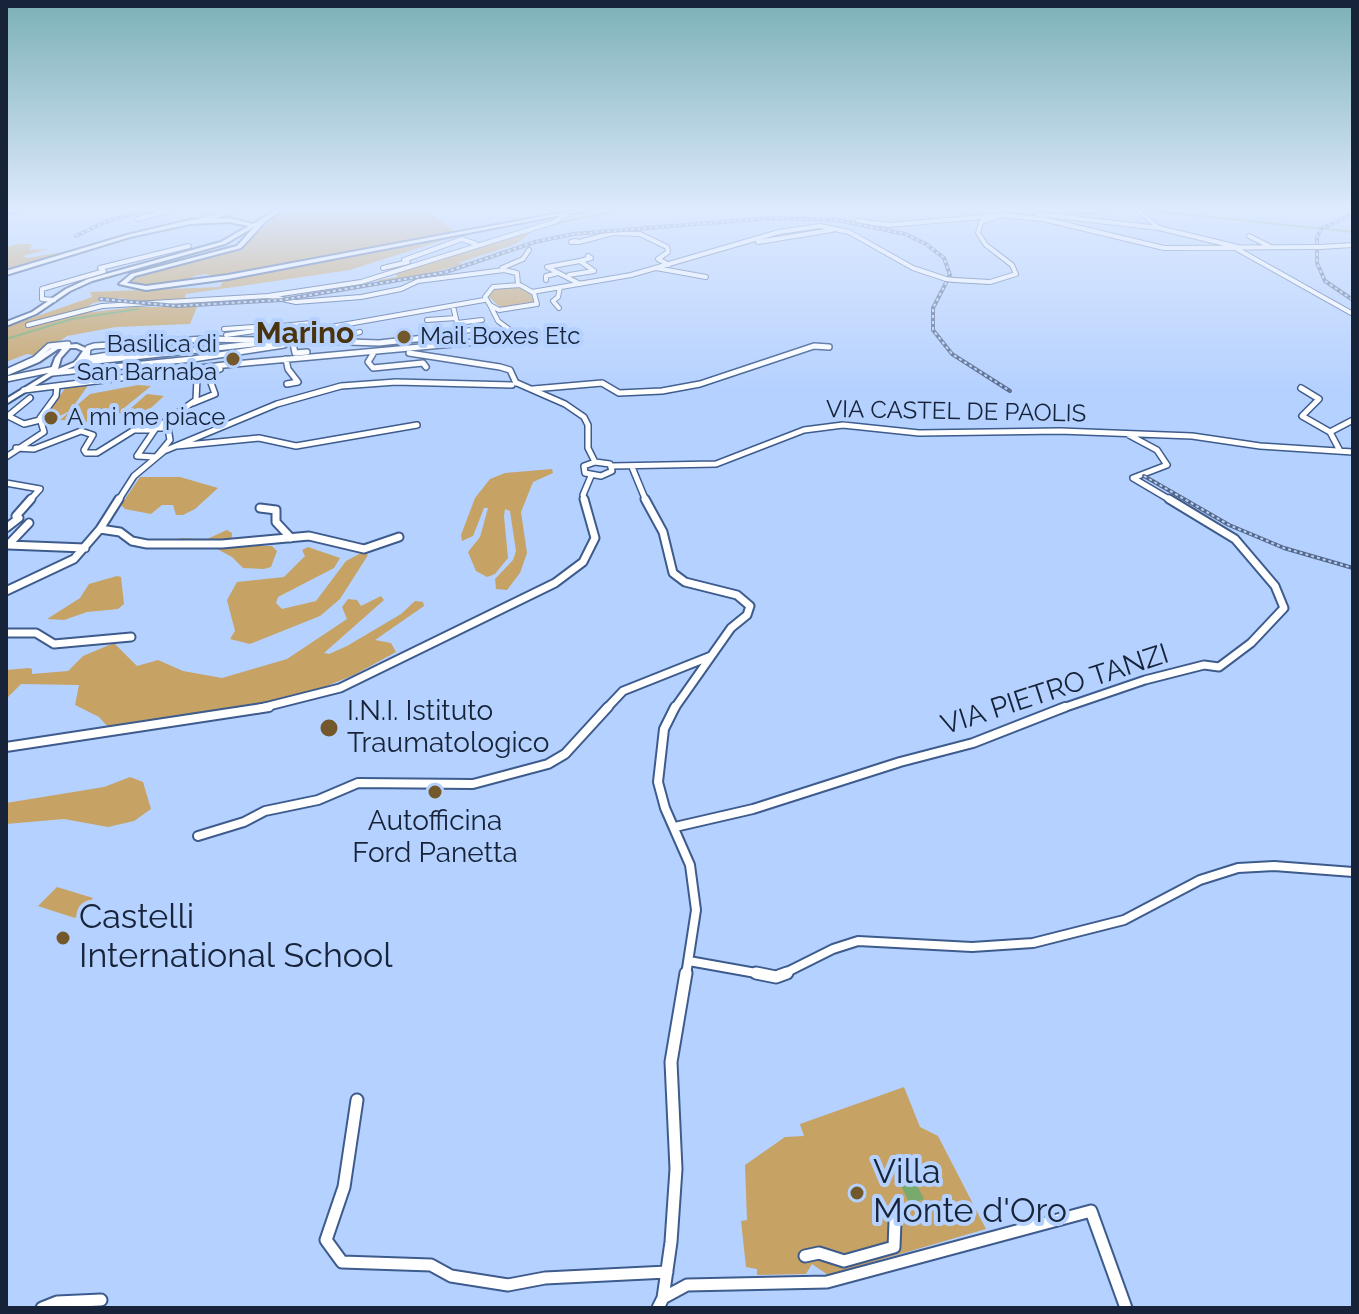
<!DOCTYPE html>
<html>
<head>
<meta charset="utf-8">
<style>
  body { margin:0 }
  #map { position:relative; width:1359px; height:1314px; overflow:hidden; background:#b5d1ff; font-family:Raleway,sans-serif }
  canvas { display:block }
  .frame { position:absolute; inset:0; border:8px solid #162339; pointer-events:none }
</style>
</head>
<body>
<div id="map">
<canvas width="1359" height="1314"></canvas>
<div class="frame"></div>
</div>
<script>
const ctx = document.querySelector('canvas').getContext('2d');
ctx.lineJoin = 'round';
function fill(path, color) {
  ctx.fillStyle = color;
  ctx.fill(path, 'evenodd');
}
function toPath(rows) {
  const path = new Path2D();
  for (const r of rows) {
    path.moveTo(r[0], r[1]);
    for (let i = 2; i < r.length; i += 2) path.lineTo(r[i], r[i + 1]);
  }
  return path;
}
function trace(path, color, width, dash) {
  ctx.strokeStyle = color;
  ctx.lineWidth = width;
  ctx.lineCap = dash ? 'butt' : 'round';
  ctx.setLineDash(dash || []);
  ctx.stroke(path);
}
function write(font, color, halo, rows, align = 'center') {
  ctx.font = font + ' Raleway,sans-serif';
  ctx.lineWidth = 8;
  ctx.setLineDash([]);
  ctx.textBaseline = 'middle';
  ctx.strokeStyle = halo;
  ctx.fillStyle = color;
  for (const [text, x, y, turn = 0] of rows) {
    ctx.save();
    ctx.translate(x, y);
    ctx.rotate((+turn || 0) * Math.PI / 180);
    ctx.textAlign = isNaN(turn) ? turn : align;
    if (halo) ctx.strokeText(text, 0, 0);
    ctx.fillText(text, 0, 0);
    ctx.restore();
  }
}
fill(toPath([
  [282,210,427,210,454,231,472,230,213,279,211,275,205,274,194,276,188,282,152,287,126,285,126,279,139,274,243,247],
  [524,234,529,234,516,244,458,263,463,264,424,275,380,282,378,280,398,277,395,273],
  [453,237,350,270,186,294,184,301,142,302,120,298,93,303,77,314,135,307,197,307,190,324,116,327,67,336,39,356,27,354,6,362,6,327,92,297,90,292,220,287,224,279],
  [19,244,33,244,29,250,49,249,23,256,27,258,81,249,6,270,6,247],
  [519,287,528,291,535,302,501,308,489,297,491,290,497,288],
  [89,384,70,411,47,422,45,417,66,387],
  [138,385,151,386,124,408,130,409,147,394,164,396,142,416,117,413,79,424,82,421,60,420,90,394],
  [552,469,553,473,533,482,521,512,527,553,520,573,507,590,496,589,495,579,513,560,516,551,510,511,505,509,504,516,508,558,495,574,487,577,476,571,468,552,480,537,488,508,484,508,473,536,462,541,461,535,475,498,490,479,505,473],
  [140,477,180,477,218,488,195,509,183,515,176,515,173,505,162,505,151,514,125,509,121,505],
  [227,530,232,533,231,546,272,546,277,551,271,567,264,569,243,568,232,557,208,544,171,542,181,538,207,539],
  [308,547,340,558,334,568,278,597,276,603,282,609,316,601,346,561,363,552,368,555,340,599,320,616,250,644,230,639,235,631,227,600,237,582,284,577,305,556,302,550],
  [117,576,121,577,124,604,118,609,87,612,64,620,47,619,80,598,89,584],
  [381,596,384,600,324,653,329,654,347,646,401,614,415,601,423,602,424,606,375,640,391,643,396,652,354,675,302,696,218,713,108,727,99,717,75,705,79,685,21,684,6,699,6,670,29,668,32,669,32,674,68,671,83,656,114,643,137,666,158,660,183,671,222,678,287,659,347,619,342,607,348,599,357,600,361,606],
  [130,777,143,782,151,809,134,821,108,827,64,819,6,824,6,803,104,787],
  [57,887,93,898,75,918,38,906],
  [904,1087,920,1127,938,1136,986,1229,828,1275,812,1264,806,1274,757,1275,757,1269,746,1267,741,1221,747,1220,745,1165,785,1137,804,1136,800,1124]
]), '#c6a265');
fill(toPath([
  [906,1164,924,1199,918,1201,925,1207,919,1212,915,1209,916,1203,910,1204,892,1168]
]), '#78a96d');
trace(toPath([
  [716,210,732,210],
  [1073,210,1083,214,1116,210],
  [1144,210,1353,232],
  [554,224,618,210],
  [6,339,72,319,138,309]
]), '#78a96d', 2);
const streetFar4 = toPath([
  [1138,210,1159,228,1238,247],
  [1038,214,1159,228],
  [138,219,170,210],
  [198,221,236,210],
  [858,221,889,225,992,216],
  [1249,236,1269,246],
  [575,241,579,242,571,242,575,241],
  [579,242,613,233,640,234,667,247,668,252,658,259,669,265],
  [758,242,832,230],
  [1320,247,1353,245],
  [1237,249,1353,314],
  [404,260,462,239,476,244],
  [580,261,591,258,588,256],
  [383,268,408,262],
  [502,268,523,259,529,250],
  [656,268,706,277],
  [569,275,594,271,580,261,547,267,580,284],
  [546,280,546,276,558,273],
  [954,280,990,282,1016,274,1012,265,986,245,978,233,981,222,1001,215,1043,219,1164,248,1313,247],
  [518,285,517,273,504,270,418,281,401,289,361,297,296,302,268,296,361,282,554,222,568,214],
  [520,285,534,293,537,304,499,310,490,305,485,297,493,287,520,285],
  [532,292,631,275,779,232,820,226,849,232,913,268,946,279],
  [54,300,42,299,42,289,104,271,100,268,189,246],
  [490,305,498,321,510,330,506,335,494,339],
  [453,306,457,323,482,320],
  [559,308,553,301,558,297,560,287],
  [427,320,456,318],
  [28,325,102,306,268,296],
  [325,328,484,300],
  [224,329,254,327],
  [226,335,262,330],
  [338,338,360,332],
  [263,339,262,330,271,327,312,323,325,328],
  [312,339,325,328],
  [416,339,483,328]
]);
const streetFar3 = toPath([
  [263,337,263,342],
  [312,339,315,337],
  [293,343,295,353,307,352],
  [409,353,500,367,510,370,516,383],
  [151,354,150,350,169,346],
  [373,354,368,362,373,368,423,363,426,367],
  [87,358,88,348,94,346,205,339,256,340],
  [84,359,133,351,138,344],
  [286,359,288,369,298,382,287,384],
  [77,363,290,340,379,343,434,337],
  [6,372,35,359,49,346,68,344],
  [53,373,193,359,284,345],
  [6,379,55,369],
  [517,383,565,404,584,417,588,425,588,448,595,462],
  [1301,388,1319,399,1302,416,1330,432,1340,451],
  [533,389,602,383,619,393,662,391,700,384,814,346,829,347],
  [24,390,224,365,486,341,501,337],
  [30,398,8,416,24,424,40,420],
  [193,403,215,394,210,380,213,376,204,377],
  [156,428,196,400,197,378,220,369],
  [156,428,168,428,170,440,156,457,137,456,156,428],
  [1330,432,1353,420],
  [1129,435,1157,450,1167,465,1133,478,1172,501],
  [177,446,259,438,296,446,417,425],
  [16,448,34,449,81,431,93,435,84,450,86,453,97,453,134,430,154,430],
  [6,457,44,432,40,418,56,396,57,386],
  [595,462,610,464,612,471,601,476,585,473,584,466,595,462],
  [612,466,716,464,804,430,843,425,919,433,1060,431,1192,436,1260,446,1353,452],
  [632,467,646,501],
  [6,483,40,489,29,501],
  [118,501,134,476,164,451,277,404,341,386,396,382,512,385],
  [585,501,583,495,591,476]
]);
const streetFar2 = toPath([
  [645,499,663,532,673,573,685,582,737,595,750,606,747,615,731,628,674,709],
  [260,508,276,510,276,522,291,538],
  [16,516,31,499],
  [29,523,8,545,85,548],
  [6,528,19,518],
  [100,529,120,532,132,541,147,544,222,544,309,536,364,549,399,537],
  [6,591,74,559,100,529,119,499],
  [6,633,36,633,54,644,131,637],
  [257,709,340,688,555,583,583,562,595,538,584,499],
  [606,709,623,691,711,656],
  [1060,709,1145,680,1204,665,1219,667,1251,643,1284,608,1275,586,1235,539,1169,499]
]);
const streetFar1 = toPath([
  [675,707,664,729,658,782,665,808,690,865,696,910,686,975],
  [6,747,269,707],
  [675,827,753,809,900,762,973,743,1065,707],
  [198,836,244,822,265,811,318,800,358,783,473,784,548,764,565,754,608,707],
  [689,961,767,975],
  [781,975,833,949,858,941,972,947,1033,943,1124,920,1200,880,1238,868,1274,866,1353,872]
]);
const street = toPath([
  [756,973,776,977,787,973],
  [357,1100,344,1187,326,1240,342,1262,431,1265,451,1276,508,1285,545,1278,667,1272],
  [805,1256,819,1253,844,1261,894,1247,895,1222],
  [663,1298,687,1285,827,1282,1091,1211,1126,1308],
  [42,1308,57,1302,101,1300],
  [658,1308,663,1298,671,1242,676,1169,671,1062,686,973]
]);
const secondary = toPath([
  [6,210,21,210,6,214,6,210],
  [276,210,282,210,267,220,241,248,135,276,127,283,146,286,228,275,577,210,588,210,228,279,146,290,119,284,131,274,237,246,254,227,225,244,92,281,70,291,36,314,6,326,6,322,32,312,66,289,88,279,221,242,249,226,229,222,190,224,130,237,6,275,6,271,127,235,190,220,229,218,253,224,276,210],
  [77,344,90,350,79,364,51,376,6,404,6,399,50,372,55,358,62,349,58,349,39,362,8,375,6,376,6,372,35,360,54,346,77,344],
  [70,348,76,348,83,351,75,362,58,369,61,358,70,348]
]);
trace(streetFar4, '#3d5b8d', 6);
trace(streetFar3, '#3d5b8d', 8);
trace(streetFar2, '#3d5b8d', 11);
trace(streetFar1, '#3d5b8d', 12);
trace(street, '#3d5b8d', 15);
trace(secondary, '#3d5b8d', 4);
trace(streetFar4, '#fff', 4);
trace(streetFar3, '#fff', 5);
trace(streetFar2, '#fff', 7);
trace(streetFar1, '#fff', 8);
trace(street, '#fff', 11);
fill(secondary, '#fff');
const rail = toPath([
  [1353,214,1321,229,1317,237,1317,263,1325,281,1353,300],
  [76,236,105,222,145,210],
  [100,299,177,306,281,300,446,272,535,242,573,234,772,218,837,220,905,234,926,244,944,258,950,275,933,308,933,330,952,354,1010,391],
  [1144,476,1229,525,1284,548,1353,568]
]);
trace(rail, '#556888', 4);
trace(rail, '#b5d1ff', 2, [3]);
const streetBridge = toPath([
  [1313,247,1320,247],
  [946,279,954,280]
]);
trace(streetBridge, '#3d5b8d', 6, []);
trace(streetBridge, '#fff', 4);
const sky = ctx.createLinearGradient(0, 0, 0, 394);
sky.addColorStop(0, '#7bb0b7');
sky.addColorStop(0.53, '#deeaff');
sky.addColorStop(1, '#deeaff00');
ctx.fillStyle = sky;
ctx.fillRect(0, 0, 1359, 394);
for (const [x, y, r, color] of [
  [404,337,8,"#72582a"],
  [233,359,8,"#72582a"],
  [51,418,8,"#72582a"],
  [329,728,10,"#72582a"],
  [435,792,8,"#72582a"],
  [63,938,8,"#72582a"],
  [857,1193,8,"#72582a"]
]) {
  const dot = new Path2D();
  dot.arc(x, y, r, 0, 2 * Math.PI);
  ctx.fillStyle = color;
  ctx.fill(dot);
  trace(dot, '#b5d1ff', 3);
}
write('24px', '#162339', '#b5d1ff', [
  ["Mail Boxes Etc",420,337],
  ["Basilica di",217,345,"right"],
  ["San Barnaba",217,373,"right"],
  ["A mi me piace",67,418]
], 'left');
write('24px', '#162339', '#b5d1ff', [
  ["VIA CASTEL DE PAOLIS",956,412,1]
]);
write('28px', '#162339', '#b5d1ff', [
  ["VIA PIETRO TANZI",1055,690,-18]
]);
write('28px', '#162339', '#b5d1ff', [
  ["I.N.I. Istituto",347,712],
  ["Traumatologico",347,744],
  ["Autofficina",435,822,"center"],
  ["Ford Panetta",435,854,"center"]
], 'left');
write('bold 30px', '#49340e', '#b5d1ff', [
  ["Marino",305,334]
]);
write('34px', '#162339', '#b5d1ff', [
  ["Castelli",79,918],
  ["International School",79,957],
  ["Villa",873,1173],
  ["Monte d'Oro",873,1212]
], 'left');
</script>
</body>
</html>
